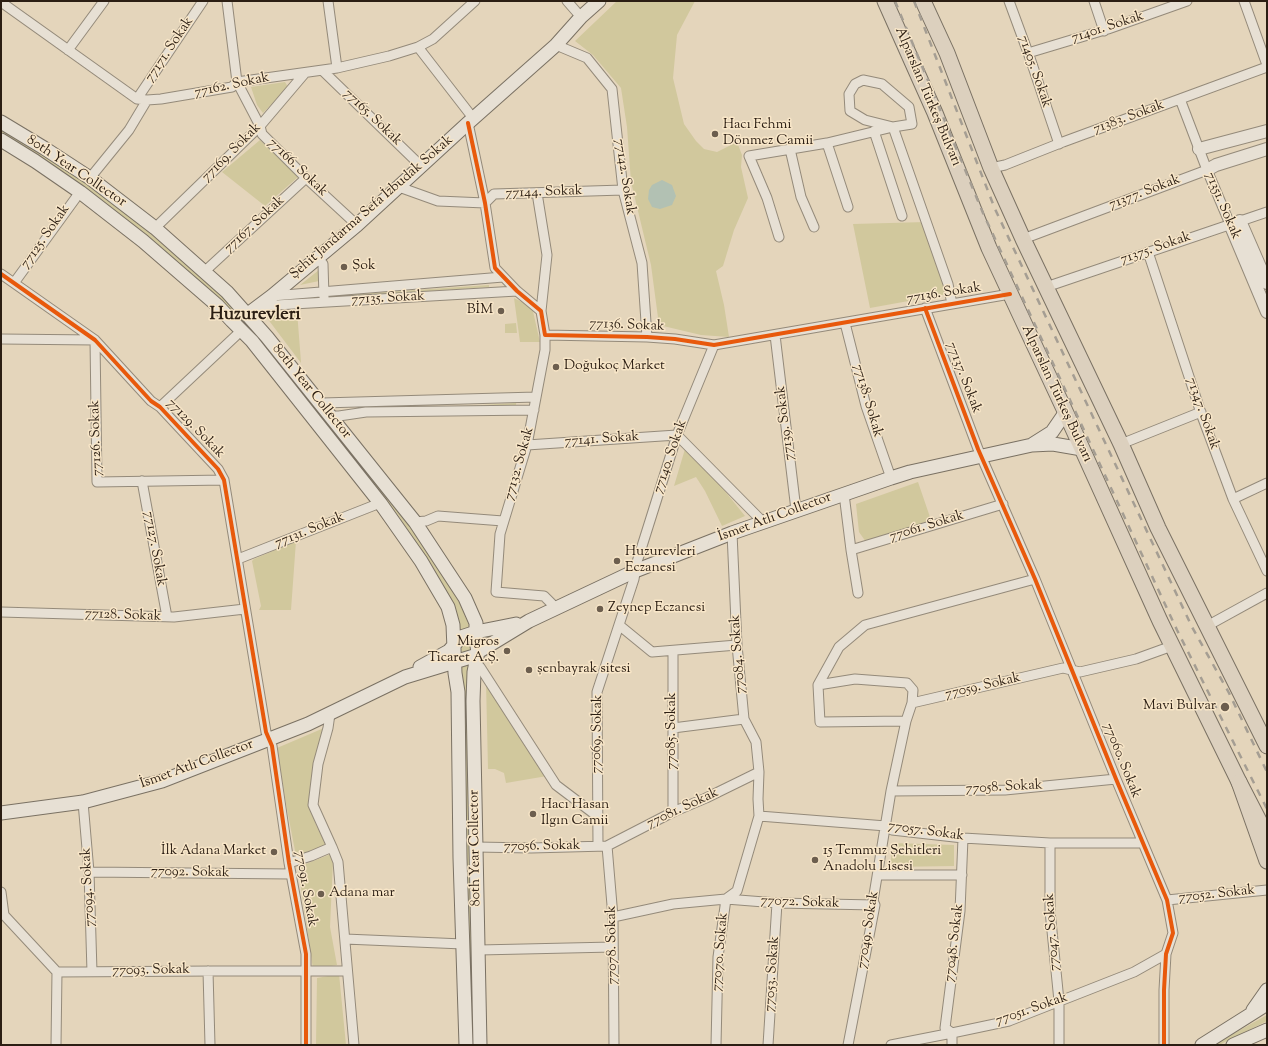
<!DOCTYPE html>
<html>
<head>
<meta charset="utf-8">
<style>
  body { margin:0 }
  #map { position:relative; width:1268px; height:1046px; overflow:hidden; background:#e4d5bb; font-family:"Sorts Mill Goudy",serif }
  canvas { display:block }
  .frame { position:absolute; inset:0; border:2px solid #2b1e13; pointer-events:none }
</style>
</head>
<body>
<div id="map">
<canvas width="1268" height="1046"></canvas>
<div class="frame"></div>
</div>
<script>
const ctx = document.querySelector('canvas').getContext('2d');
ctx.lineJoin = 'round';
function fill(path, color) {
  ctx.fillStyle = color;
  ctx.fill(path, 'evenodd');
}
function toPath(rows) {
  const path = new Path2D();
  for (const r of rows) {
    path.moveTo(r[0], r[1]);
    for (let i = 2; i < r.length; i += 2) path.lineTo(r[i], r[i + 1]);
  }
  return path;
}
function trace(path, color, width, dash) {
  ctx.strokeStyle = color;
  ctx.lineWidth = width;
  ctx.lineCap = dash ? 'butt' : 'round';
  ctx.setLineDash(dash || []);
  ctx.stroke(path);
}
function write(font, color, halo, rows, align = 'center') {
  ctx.font = font + ' "Sorts Mill Goudy",serif';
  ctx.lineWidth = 3;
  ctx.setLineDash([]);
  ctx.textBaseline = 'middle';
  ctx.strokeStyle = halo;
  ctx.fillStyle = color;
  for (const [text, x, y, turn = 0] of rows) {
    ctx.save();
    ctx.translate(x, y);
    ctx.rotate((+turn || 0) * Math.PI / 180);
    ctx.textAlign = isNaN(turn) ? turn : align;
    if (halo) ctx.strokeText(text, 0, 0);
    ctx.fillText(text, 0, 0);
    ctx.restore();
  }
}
fill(toPath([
  [617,1,695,1,677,35,673,78,684,124,696,141,704,149,717,152,737,142,742,155,741,167,748,198,734,230,723,266,716,271,724,305,729,337,701,335,659,325,651,265,631,182,627,127,621,88,593,55,575,41],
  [285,82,288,87,263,113,257,105,251,87],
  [1,128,93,188,150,233,233,305,402,513,435,562,459,602,470,628,460,632,453,603,431,564,398,515,263,347,1,134],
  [260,140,298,177,265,206,222,172],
  [926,222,947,294,870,308,853,224],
  [319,270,319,281,300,285],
  [489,285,489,287,328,298,328,296],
  [514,298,532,307,540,342,520,342],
  [297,311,301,362,301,363,264,314],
  [516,323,517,333,505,333,505,324],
  [516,403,516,405,449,409,449,407],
  [685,449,691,449,745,516,722,526,705,491,696,477,674,486],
  [918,482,931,520,866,542,859,532,856,504],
  [296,541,291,610,259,610,261,606,252,561,254,559],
  [468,641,470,642,472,651,464,653,461,650,461,644],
  [470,663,476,1045,471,1045,459,667],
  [486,682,547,776,506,783,504,773,495,769,488,769],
  [324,728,309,803,316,825,326,845,296,856,286,804,277,748],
  [893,843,954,845,954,866,890,867],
  [331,854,333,861,330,927,337,965,313,969,298,867],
  [339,974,346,1045,316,1045,317,978],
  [1267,1015,1267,1021,1219,1045,1213,1045]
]), '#d1c89d');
fill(toPath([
  [662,180,672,185,676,196,672,205,660,209,652,207,648,199,649,190,652,185]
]), '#b2c1b3');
const minor = toPath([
  [227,1,237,82,260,126,262,134,306,178,357,225],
  [328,1,337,68],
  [567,1,581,17],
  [1009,1,1030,58,1059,144],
  [1094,1,1104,31],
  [1244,1,1267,65],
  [1,2,137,99,147,100,161,99,232,87,237,82,337,68,389,56,418,47,433,39,475,1],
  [556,45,587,58,612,89,623,190,642,263,647,337],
  [418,47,473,118],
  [68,50,104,1],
  [1028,53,1108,29,1187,1],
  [323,71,421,166],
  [137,99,203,1],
  [1180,99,1207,170,1230,224],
  [468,123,485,203,495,268,517,291,541,311,545,335,647,337,675,339,714,345,1010,294],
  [874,131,902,216],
  [827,143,848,207],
  [790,149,801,197,814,227],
  [991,168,1005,165,1063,142,1267,67],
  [90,178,129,130,147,100],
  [399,187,438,201,485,203,494,194,623,190],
  [537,193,547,255,541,311],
  [155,228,260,126,305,73],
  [779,237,767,198,749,156,827,143,893,127,912,124,909,107,882,84,863,80,855,84,849,94,850,111,865,120,893,127,948,284,952,304],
  [1023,239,1207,170],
  [1148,252,1202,416,1233,499,1267,571],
  [317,258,323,264,324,297],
  [204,272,306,178],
  [1,274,95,340,151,401,160,407,218,469,224,480,266,732,272,746,289,863,306,954,306,1045],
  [14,283,80,192],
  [1046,287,1267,212],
  [272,296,503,277],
  [259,306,517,291],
  [925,308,978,449,1035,579,1116,779,1167,900,1173,933,1166,954,1164,990,1164,1045],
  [845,323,866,406,891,478],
  [545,335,545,350,527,445,500,534,496,592,544,596,555,607],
  [775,335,796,510],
  [1,339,95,340,97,482,224,480],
  [322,403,536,397],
  [160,407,242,330],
  [330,416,339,416,366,412,534,410],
  [677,435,763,522],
  [1121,444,1201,412],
  [527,445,677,435],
  [142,481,167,617],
  [844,494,851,550,858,593],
  [1233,499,1267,483],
  [415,522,426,521,438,516,503,521],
  [851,550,1003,504],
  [238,559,375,505,381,504],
  [1,612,174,617,245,609],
  [619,625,652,652,737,645],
  [1207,626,1267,593],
  [673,651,673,812],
  [475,666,480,667,556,785,597,816],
  [818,685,855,679,907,683,913,690,912,703],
  [330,714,328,728,318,764,313,805,332,847,338,862,354,1045],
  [906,721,820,722,818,685,839,647,865,625,1035,579],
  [673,728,744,719],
  [891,791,1005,790,1116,779],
  [83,802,89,872,92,972],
  [759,816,886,826,892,830,963,838,1050,843,1142,843],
  [1050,843,1050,911,1059,1001,1059,1045],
  [598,846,597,692,634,579,637,562,677,435,714,345],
  [607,846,613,917,614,1045],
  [476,847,531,848,607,846,673,812,706,798,759,772],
  [289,863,311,856,332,847],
  [89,872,291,874],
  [878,875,962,875],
  [1,892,4,915,57,972,214,971,347,971],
  [1167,900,1267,890],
  [613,917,673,904,726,899,777,903,875,905],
  [345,939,463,944],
  [479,950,613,947],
  [208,971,210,1045],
  [56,1045,57,972],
  [716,1045,718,957,726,899,737,891,759,816,758,799,759,772,756,742,744,719,737,645,732,533],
  [768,1045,777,903],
  [848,1045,875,905,873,901,891,791,906,721,912,703,1063,668,1080,672,1136,659,1172,646],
  [891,1045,952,1033,1009,1021,1134,972,1166,954],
  [952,1045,952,1033,945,1028,960,911,963,838]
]);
const tertiary = toPath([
  [1199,149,1267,131],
  [1207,170,1216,165,1267,149],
  [1240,221,1267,283],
  [1230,224,1267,312]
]);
const secondary = toPath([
  [1,122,44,148,90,178,155,228,227,292,267,337,415,522,465,598,476,623,476,640,478,652,474,672,473,701,480,1045],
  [1,140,35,161,80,192,143,241,218,306,232,321,252,341,381,504,421,561,448,607,453,625,455,673,458,692,460,858,466,1045],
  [248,314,272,296,357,225,468,123,556,45,581,17,599,1],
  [1033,444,1052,432,1063,416,1065,411],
  [420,667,449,651,461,637,476,632,516,624],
  [1,813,83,802,162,781,308,724,405,677,474,656,478,652,529,621,635,571,732,533,891,478,910,472,1032,445,1053,444,1082,449],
  [1253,1010,1267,990],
  [1202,1045,1267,1004],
  [1233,1045,1267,1030]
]);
const primary = toPath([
  [885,1,935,113,989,248,1065,411,1160,621,1239,782,1267,861],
  [923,1,947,53,991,168,1023,239,1121,444,1158,528,1267,746]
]);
const trunk = toPath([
  [1239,782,1267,836]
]);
trace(minor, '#948a7a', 11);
trace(tertiary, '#948a7a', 14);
trace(secondary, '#7a7163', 15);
trace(primary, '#7a7163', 17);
trace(trunk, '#7a7163', 17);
trace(minor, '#e7e0d4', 9);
trace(tertiary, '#e7e0d4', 12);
trace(secondary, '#e7e0d4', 13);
trace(primary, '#dcd0be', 15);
trace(trunk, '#dcd0be', 15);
trace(toPath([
  [895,1,983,213,1177,630,1267,809],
  [914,1,995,209,1192,627,1229,693,1267,772]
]), '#a59e93', 2.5, [7, 7]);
trace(toPath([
  [468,123,485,203,495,268,517,291,541,311,545,335,647,337,675,339,714,345,1010,294],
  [1,274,95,340,151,401,160,407,218,469,224,480,266,732,272,746,289,863,306,954,306,1045],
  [925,308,978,449,1035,579,1116,779,1167,900,1173,933,1166,954,1164,990,1164,1045]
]), '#e8590c', 4);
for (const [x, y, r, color] of [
  [715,134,4,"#6c5e4e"],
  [344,267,4,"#6c5e4e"],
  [501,311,4,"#6c5e4e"],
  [556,367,4,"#6c5e4e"],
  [617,561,4,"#6c5e4e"],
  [600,609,4,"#6c5e4e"],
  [507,651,4,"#6c5e4e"],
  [529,670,4,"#6c5e4e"],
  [1225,707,5,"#6c5e4e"],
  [533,814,4,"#6c5e4e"],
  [274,852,4,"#6c5e4e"],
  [815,860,4,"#6c5e4e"],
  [321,894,4,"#6c5e4e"]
]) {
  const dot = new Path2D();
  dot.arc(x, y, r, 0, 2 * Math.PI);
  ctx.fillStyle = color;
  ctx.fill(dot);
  trace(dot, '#f8e6c8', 1.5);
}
write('14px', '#2b1e13', '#f8e6c8', [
  ["71401. Sokak",1108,28,-18],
  ["77171. Sokak",170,50,-56],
  ["71405. Sokak",1034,72,71],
  ["77162. Sokak",232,86,-12],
  ["Alparslan Türkeş Bulvarı",927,97,67],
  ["77165. Sokak",372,118,44],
  ["71383. Sokak",1129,118,-20],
  ["77169. Sokak",232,153,-45],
  ["77166. Sokak",297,168,44],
  ["80th Year Collector",76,172,34],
  ["77142. Sokak",624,177,81],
  ["77144. Sokak",544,193,-2],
  ["71377. Sokak",1145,193,-21],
  ["71351. Sokak",1222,206,67],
  ["Şehit Jandarma Sefa İzbudak Sokak",372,208,-41],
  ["77167. Sokak",255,225,-43],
  ["77125. Sokak",46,237,-55],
  ["71375. Sokak",1156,249,-19],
  ["77136. Sokak",944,294,-9],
  ["77135. Sokak",388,299,-3],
  ["77136. Sokak",627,326,2],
  ["77137. Sokak",963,378,69],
  ["80th Year Collector",311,392,51],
  ["Alparslan Türkeş Bulvarı",1056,394,65],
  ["77138. Sokak",867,401,74],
  ["71347. Sokak",1202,414,71],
  ["77139. Sokak",786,423,-97],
  ["77129. Sokak",195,429,46],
  ["77126. Sokak",97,438,-92],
  ["77141. Sokak",602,440,-4],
  ["77140. Sokak",671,457,-71],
  ["77132. Sokak",520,464,-74],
  ["İsmet Atlı Collector",775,518,-20],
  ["77061. Sokak",927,527,-17],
  ["77131. Sokak",310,531,-22],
  ["77127. Sokak",154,549,80],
  ["77128. Sokak",123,616,2],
  ["77084. Sokak",739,654,-94],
  ["77059. Sokak",983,687,-13],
  ["77085. Sokak",673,731,-90],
  ["77069. Sokak",598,734,-89],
  ["77060. Sokak",1121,761,68],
  ["İsmet Atlı Collector",197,765,-20],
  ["77058. Sokak",1004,788,-3],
  ["77081. Sokak",683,809,-25],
  ["77057. Sokak",926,832,8],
  ["77056. Sokak",542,847,-1],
  ["80th Year Collector",476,848,-91],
  ["77092. Sokak",190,873,1],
  ["77094. Sokak",89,887,-93],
  ["77091. Sokak",305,889,80],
  ["77052. Sokak",1217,895,-6],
  ["77072. Sokak",800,903,2],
  ["77049. Sokak",869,930,-81],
  ["77047. Sokak",1053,932,-94],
  ["77048. Sokak",955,943,-83],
  ["77078. Sokak",613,945,-91],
  ["77070. Sokak",721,952,-85],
  ["77093. Sokak",151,971,-1],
  ["77053. Sokak",773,974,-86],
  ["77051. Sokak",1032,1010,-19]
]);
write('14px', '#2b1e13', '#f8e6c8', [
  ["Hacı Fehmi",723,126],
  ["Dönmez Camii",723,142],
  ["Şok",352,267],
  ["BİM",493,311,"right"],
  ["Doğukoç Market",564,367],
  ["Huzurevleri",625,553],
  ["Eczanesi",625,569],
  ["Zeynep Eczanesi",608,609],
  ["Migros",499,643,"right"],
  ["Ticaret A.Ş.",499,659,"right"],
  ["şenbayrak sitesi",537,670],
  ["Mavi Bulvar",1216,707,"right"],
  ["Hacı Hasan",541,806],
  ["Ilgın Camii",541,822],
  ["İlk Adana Market",266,852,"right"],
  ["15 Temmuz Şehitleri",823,852],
  ["Anadolu Lisesi",823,868],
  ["Adana mar",329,894]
], 'left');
write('bold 18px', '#2b1e13', '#f8e6c8', [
  ["Huzurevleri",255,316]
]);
</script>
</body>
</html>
